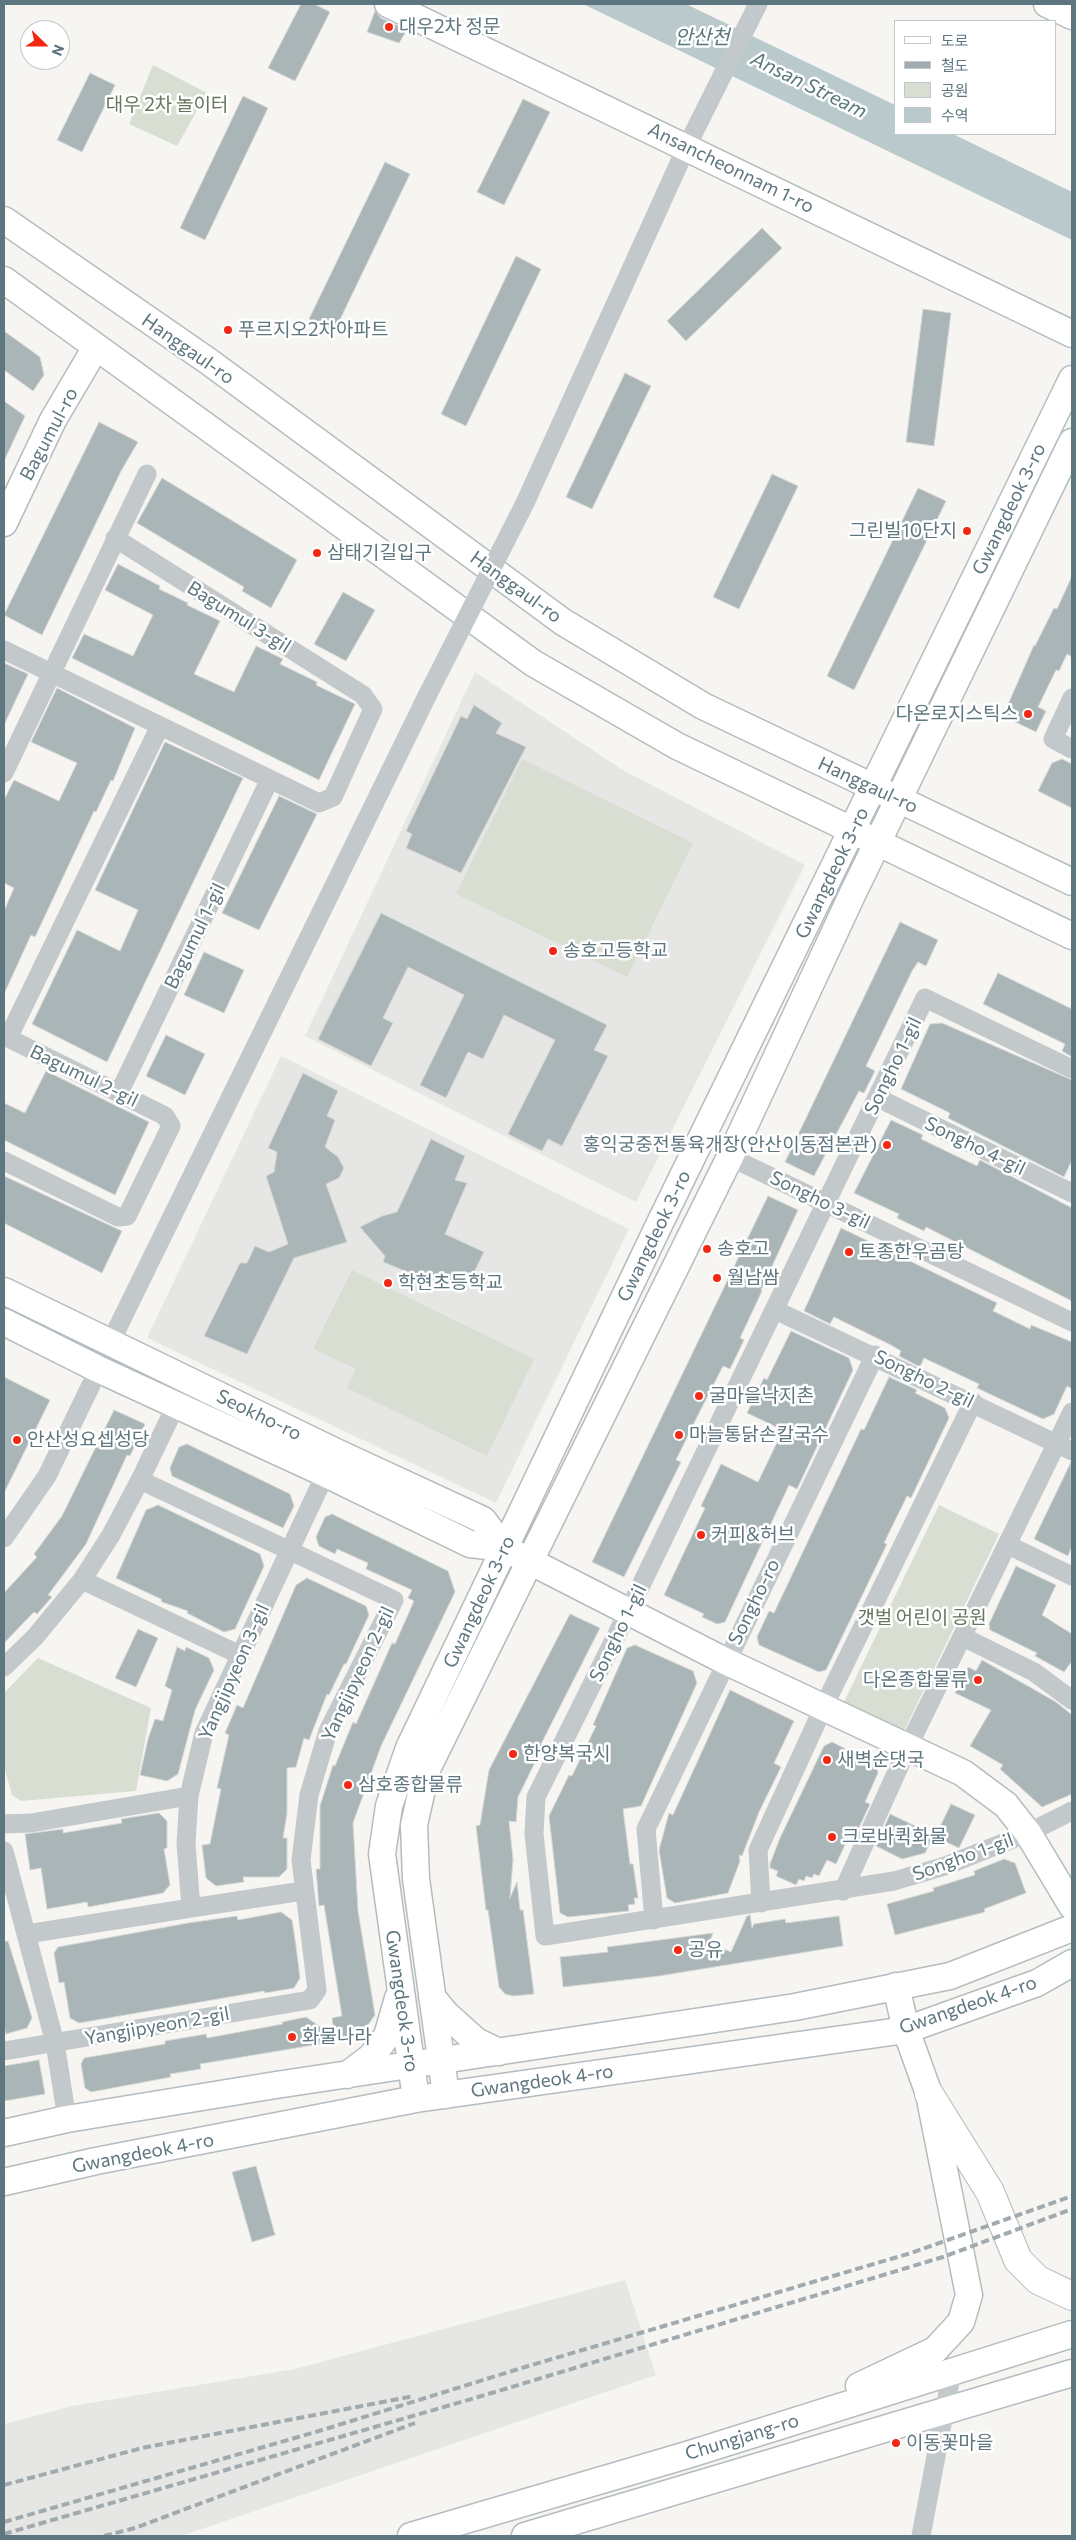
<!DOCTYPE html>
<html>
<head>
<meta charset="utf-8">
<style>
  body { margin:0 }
  #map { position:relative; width:1076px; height:2540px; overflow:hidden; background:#f6f5f2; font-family:Commissioner,"Noto Sans KR",sans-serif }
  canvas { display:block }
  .frame { position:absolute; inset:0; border:5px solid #5e767f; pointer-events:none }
  .legend { position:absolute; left:894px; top:20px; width:162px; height:115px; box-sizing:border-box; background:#fff; border:1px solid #bfc8cc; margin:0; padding:6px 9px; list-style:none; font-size:15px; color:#5e767f }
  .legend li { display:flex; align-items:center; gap:10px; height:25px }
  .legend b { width:25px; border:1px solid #bfc8cc }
  .north { position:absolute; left:20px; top:20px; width:50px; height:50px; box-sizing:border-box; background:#fff; border:1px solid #bfc8cc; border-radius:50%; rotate:112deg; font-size:14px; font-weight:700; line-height:20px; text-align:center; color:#5e767f }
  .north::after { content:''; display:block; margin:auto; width:18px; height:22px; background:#f22815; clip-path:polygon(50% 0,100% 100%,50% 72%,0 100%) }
</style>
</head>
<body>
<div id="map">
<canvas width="1076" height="2540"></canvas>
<div class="frame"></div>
<ul class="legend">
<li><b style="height:6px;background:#fff"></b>도로</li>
<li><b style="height:6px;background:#a1aaae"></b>철도</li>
<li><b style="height:14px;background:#d8ded2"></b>공원</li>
<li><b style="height:14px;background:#bacacc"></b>수역</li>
</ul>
<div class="north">N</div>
</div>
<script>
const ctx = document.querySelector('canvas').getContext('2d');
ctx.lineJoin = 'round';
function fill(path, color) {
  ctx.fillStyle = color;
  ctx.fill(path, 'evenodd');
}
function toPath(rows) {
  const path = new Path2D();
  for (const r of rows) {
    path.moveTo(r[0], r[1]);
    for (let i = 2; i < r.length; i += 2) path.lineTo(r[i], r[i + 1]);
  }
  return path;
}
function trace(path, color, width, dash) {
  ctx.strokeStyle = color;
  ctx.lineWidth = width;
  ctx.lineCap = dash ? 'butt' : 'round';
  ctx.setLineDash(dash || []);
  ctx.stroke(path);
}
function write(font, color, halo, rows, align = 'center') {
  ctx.font = font + ' Commissioner,"Noto Sans KR",sans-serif';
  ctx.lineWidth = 5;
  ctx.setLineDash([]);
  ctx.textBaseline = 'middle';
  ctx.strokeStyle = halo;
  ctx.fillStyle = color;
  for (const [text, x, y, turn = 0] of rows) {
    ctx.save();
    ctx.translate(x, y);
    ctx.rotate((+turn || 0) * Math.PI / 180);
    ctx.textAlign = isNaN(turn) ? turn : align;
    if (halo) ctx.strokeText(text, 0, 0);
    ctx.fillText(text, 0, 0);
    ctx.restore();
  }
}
fill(toPath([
  [475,672,621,769,805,865,636,1202,305,1036],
  [281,1056,629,1229,496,1503,147,1338],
  [625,2280,656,2375,181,2536,4,2536,4,2424,72,2406,295,2369]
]), '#e6e7e5');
fill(toPath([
  [153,65,207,93,177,146,129,124],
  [522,759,693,843,627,977,456,894],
  [352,1270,534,1359,487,1456,347,1388,356,1369,313,1349],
  [939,1505,999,1534,904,1731,848,1711,844,1702],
  [38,1658,151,1708,136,1791,21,1801,12,1795,4,1766,4,1693]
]), '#d8ded2');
fill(toPath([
  [583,4,686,4,895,105,895,134,953,134,1072,192,1072,240]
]), '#bacacc');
const building = toPath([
  [301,4,314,4,330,12,295,81,268,68,301,4],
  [375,11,381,18,407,30,399,43,367,32,375,11],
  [90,73,115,85,82,152,57,140,90,73],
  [243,96,268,108,205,240,180,228,243,96],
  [523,99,550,112,504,205,477,192,523,99],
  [385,162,410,174,334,332,309,319,385,162],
  [762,228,782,248,686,341,667,321,762,228],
  [516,256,541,269,466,426,441,414,516,256],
  [923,309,951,313,934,446,906,442,923,309],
  [4,331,40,357,44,375,33,391,4,370,4,331],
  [625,373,651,386,592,509,566,497,625,373],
  [4,401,25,416,4,461,4,401],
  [99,422,138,442,121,471,42,635,4,615,99,422],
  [772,474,798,486,739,609,713,597,772,474],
  [162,478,297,560,271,608,242,591,244,587,137,523,162,478],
  [918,488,946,501,854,690,827,676,918,488],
  [118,564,160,586,159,589,188,603,187,605,220,621,194,674,234,692,256,646,283,659,280,664,317,682,316,685,355,704,319,780,72,658,84,634,133,656,153,615,105,590,118,564],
  [1072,576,1072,657,1067,654,1059,671,1056,670,1038,707,1046,711,1036,732,1003,716,1034,645,1035,646,1054,608,1057,609,1072,576],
  [343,592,375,610,346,661,314,644,343,592],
  [4,663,28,674,4,725,4,663],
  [57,688,135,728,113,781,111,780,96,812,94,811,35,937,31,935,4,994,4,911,14,888,4,883,4,800,14,780,59,801,77,763,31,742,57,688],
  [474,705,502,723,496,733,526,747,461,873,406,848,412,834,406,831,461,716,467,719,474,705],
  [165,742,243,778,107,1062,32,1024,77,930,120,951,138,910,95,890,165,742],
  [1062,759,1072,764,1072,808,1038,791,1052,763,1062,759],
  [279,796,317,814,259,930,222,913,279,796],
  [381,913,607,1025,594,1050,608,1056,562,1146,548,1139,542,1151,508,1134,555,1040,504,1015,483,1059,468,1052,446,1098,420,1085,464,995,408,967,383,1018,393,1023,371,1066,318,1039,381,913],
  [900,922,938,940,926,966,918,962,912,971,866,1066,875,1071,864,1093,859,1091,814,1176,785,1162,900,922],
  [204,952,244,970,224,1013,184,995,204,952],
  [998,973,1072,1009,1072,1057,1062,1051,1065,1044,983,1004,998,973],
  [942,1023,1072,1080,1072,1160,1064,1177,948,1118,950,1113,901,1089,930,1024,942,1023],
  [166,1035,205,1054,185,1095,146,1076,166,1035],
  [46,1071,149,1122,115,1195,4,1140,4,1103,25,1113,46,1071],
  [303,1073,338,1091,327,1116,335,1120,325,1147,338,1157,344,1168,339,1178,326,1184,347,1242,294,1258,247,1354,204,1336,240,1263,247,1263,255,1246,269,1252,288,1244,266,1176,274,1172,277,1152,268,1148,303,1073],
  [891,1120,923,1135,921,1139,977,1166,980,1160,1072,1208,1072,1301,926,1227,924,1231,897,1218,899,1214,854,1193,891,1120],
  [431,1139,465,1156,455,1180,467,1183,445,1234,484,1252,466,1289,445,1281,442,1286,383,1262,385,1256,360,1227,382,1216,397,1212,431,1139],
  [4,1176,122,1231,102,1273,4,1223,4,1176],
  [768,1196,798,1210,761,1290,762,1291,740,1338,744,1340,730,1369,723,1366,697,1417,676,1460,681,1462,624,1577,592,1562,768,1196],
  [841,1228,997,1303,993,1311,1030,1329,1031,1325,1072,1342,1072,1389,1067,1386,1054,1414,1043,1419,977,1388,979,1384,924,1358,920,1367,899,1356,901,1351,891,1345,834,1317,830,1324,804,1311,841,1228],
  [791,1331,849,1358,853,1370,797,1489,789,1485,725,1622,717,1624,702,1617,704,1614,664,1595,705,1508,701,1506,721,1464,758,1482,783,1430,747,1413,764,1378,767,1380,791,1331],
  [4,1377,50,1400,4,1493,4,1377],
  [889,1377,917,1390,915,1393,945,1408,949,1418,911,1498,907,1496,884,1543,887,1544,826,1670,819,1672,759,1645,757,1637,769,1611,774,1613,861,1429,864,1430,889,1377],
  [114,1410,145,1424,130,1456,127,1455,86,1544,48,1595,52,1597,37,1614,34,1612,4,1643,4,1593,37,1557,34,1554,62,1516,114,1410],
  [187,1444,290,1494,294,1506,283,1528,172,1476,170,1468,179,1447,187,1444],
  [1071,1462,1072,1546,1068,1556,1034,1539,1071,1462],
  [158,1505,260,1554,264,1566,235,1629,224,1632,187,1613,188,1611,162,1602,161,1599,116,1578,146,1510,158,1505],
  [332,1514,448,1571,455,1592,381,1746,353,1823,358,1911,375,2015,361,2035,319,2042,320,2044,200,2064,201,2069,170,2074,171,2077,91,2092,85,2088,81,2064,84,2058,165,2044,165,2041,206,2034,207,2038,283,2024,282,2022,306,2017,335,2037,332,2018,342,2016,324,1905,319,1906,316,1869,320,1869,320,1806,333,1765,335,1766,353,1722,356,1724,392,1643,395,1644,414,1601,408,1598,412,1590,366,1569,368,1563,337,1549,335,1554,319,1546,316,1537,325,1517,332,1514],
  [1016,1566,1056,1585,1042,1615,1072,1634,1072,1661,1064,1672,1035,1656,1037,1653,990,1630,989,1624,1016,1566],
  [307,1578,366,1606,369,1615,346,1664,344,1664,329,1695,327,1694,309,1740,304,1738,296,1767,287,1768,287,1814,283,1838,287,1838,287,1869,279,1877,243,1877,244,1882,216,1886,206,1878,202,1845,210,1844,221,1789,217,1788,229,1735,225,1733,237,1705,243,1708,296,1585,307,1578],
  [570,1614,600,1628,541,1744,543,1746,518,1797,516,1822,509,1821,513,1859,510,1898,517,1882,520,1910,523,1910,534,1994,513,1996,505,1994,499,1987,488,1910,486,1910,476,1826,480,1825,489,1770,570,1614],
  [138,1629,158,1638,136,1687,115,1678,138,1629],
  [635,1645,693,1671,697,1683,641,1806,623,1809,630,1864,633,1864,638,1898,634,1898,635,1904,628,1905,629,1911,568,1917,560,1913,549,1816,569,1775,572,1776,596,1726,593,1725,627,1648,635,1645],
  [177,1647,185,1651,186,1647,209,1658,214,1670,195,1710,178,1774,167,1781,140,1775,148,1739,155,1719,163,1721,172,1690,165,1686,177,1647],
  [982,1660,1056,1702,1072,1715,1072,1794,1042,1807,1000,1769,1003,1765,970,1746,991,1710,955,1693,968,1667,976,1671,982,1660],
  [730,1690,794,1721,774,1763,781,1767,759,1812,742,1856,739,1855,740,1861,728,1893,675,1903,667,1898,659,1850,669,1813,673,1815,730,1690],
  [832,1742,877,1765,878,1773,865,1802,870,1804,855,1836,850,1834,836,1864,827,1860,819,1876,814,1874,812,1878,806,1876,804,1881,799,1879,796,1885,776,1876,778,1871,770,1868,770,1864,780,1838,824,1746,832,1742],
  [951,1804,975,1815,959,1848,935,1837,951,1804],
  [159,1813,167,1821,167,1848,164,1849,170,1885,163,1893,88,1907,87,1902,47,1909,41,1868,30,1870,25,1834,63,1829,63,1833,122,1823,121,1819,159,1813],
  [890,1814,934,1835,925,1853,902,1859,876,1846,890,1814],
  [1004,1859,1015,1863,1026,1893,984,1909,985,1912,895,1935,887,1904,934,1891,933,1888,975,1875,974,1871,1004,1859],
  [281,1912,292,1920,296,1946,300,1978,294,1988,265,1993,264,1991,79,2023,70,2018,64,1982,59,1983,54,1953,58,1947,188,1923,237,1916,238,1920,281,1912],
  [750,1915,752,1928,754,1924,785,1919,786,1923,839,1916,843,1946,659,1976,563,1987,560,1957,608,1952,607,1947,713,1933,709,1943,731,1952,747,1916,750,1915],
  [8,1941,32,2018,27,2028,6,2034,4,2026,4,1942,8,1941],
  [39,2060,45,2094,4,2101,4,2066,39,2060],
  [256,2166,275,2235,252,2242,232,2172,256,2166]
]);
fill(building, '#a9b5b7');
trace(building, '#d7d7d4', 1);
const secondary = toPath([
  [388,4,1072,334],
  [1047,4,1072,16],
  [4,220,208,361,563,622,703,706,1072,882],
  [4,280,533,663,677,746,1072,936],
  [4,523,53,420,96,347],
  [4,1291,336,1452,483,1520,504,1548],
  [4,1322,98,1369,326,1474,470,1544,504,1548,725,1661,963,1773,1006,1805,1028,1833,1072,1906],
  [432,1997,446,2014,476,2041,499,2052],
  [347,2075,371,2057,387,2036,398,1998],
  [446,2095,416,1879,414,1825,426,1771,730,1157,852,895,1072,442],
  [416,2099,382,1854,389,1806,409,1748,658,1227,1072,379],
  [4,2133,67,2119,276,2085,795,2007,950,1976,1072,1928],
  [4,2182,96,2161,416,2099,906,2030,1037,1983,1072,1963],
  [859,2386,935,2350,961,2322,969,2295,929,2094,906,2030,896,1986],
  [411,2536,687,2455,1072,2334],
  [525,2536,1072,2373]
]);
const primary = toPath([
  [929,2094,990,2192,1018,2260,1038,2280,1072,2296]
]);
trace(secondary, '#b5bcbf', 29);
trace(primary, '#b3babc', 30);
trace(toPath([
  [525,503,687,146,758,4],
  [4,650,319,803,333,797,373,709,363,695,115,538],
  [1072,698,1053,739,1072,749],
  [4,773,147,474],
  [4,1036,165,1116,171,1126,127,1216,118,1217,4,1161],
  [8,1038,160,726],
  [1072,1069,925,998,628,1612,536,1797,534,1834,545,1936,894,1881,945,1866,1028,1833,1072,1811],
  [119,1093,270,779],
  [878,1098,1072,1193],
  [730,1157,1072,1322],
  [775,1310,1072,1451],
  [116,1331,427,696],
  [140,1480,176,1405],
  [4,1538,47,1476,91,1385],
  [1008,1545,1072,1576],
  [82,1580,240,1655],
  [963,1637,1034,1672,1072,1700],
  [4,1667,35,1637,82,1580,111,1535,140,1480,394,1600,328,1731,309,1795,301,1860,317,1990,310,2000,4,2051],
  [4,1824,31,1823,189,1796],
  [4,1851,55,2043,67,2119],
  [843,1891,908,1747,1072,1412],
  [761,1903,758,1850,824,1706,973,1402],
  [191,1908,303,1891],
  [654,1920,646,1829,875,1355],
  [27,1934,191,1908,186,1843,189,1796,204,1733,331,1462],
  [921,2536,952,2371]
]), '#c3c8ca', 19);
trace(secondary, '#fff', 26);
trace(primary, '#fff', 28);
trace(toPath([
  [4,2485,142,2448,414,2396],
  [4,2522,319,2431,525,2367,911,2253,1072,2196],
  [4,2534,475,2398,943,2257,1072,2209],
  [104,2536,135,2528,415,2423]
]), '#a1aaae', 4, [8, 4]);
trace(toPath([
  [427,696,525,503]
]), '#c3c8ca', 19);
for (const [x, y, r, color] of [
  [389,27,5,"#f22815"],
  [228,330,5,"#f22815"],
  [967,531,5,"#f22815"],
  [317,553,5,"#f22815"],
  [1028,714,5,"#f22815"],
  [553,951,5,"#f22815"],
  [887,1145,5,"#f22815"],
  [707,1249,5,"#f22815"],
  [849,1252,5,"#f22815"],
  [717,1278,5,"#f22815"],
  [388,1283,5,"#f22815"],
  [699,1396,5,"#f22815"],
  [679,1435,5,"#f22815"],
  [17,1440,5,"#f22815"],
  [701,1535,5,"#f22815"],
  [978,1680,5,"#f22815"],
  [513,1754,5,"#f22815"],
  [827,1760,5,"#f22815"],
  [348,1785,5,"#f22815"],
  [832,1837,5,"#f22815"],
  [678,1950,5,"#f22815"],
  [292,2037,5,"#f22815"],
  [896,2443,5,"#f22815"]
]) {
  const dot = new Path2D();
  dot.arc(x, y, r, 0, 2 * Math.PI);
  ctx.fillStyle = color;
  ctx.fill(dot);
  trace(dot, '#fff', 2);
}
write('19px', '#5e767f', '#fff', [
  ["대우2차 정문",399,27],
  ["푸르지오2차아파트",238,330],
  ["그린빌10단지",957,531,"right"],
  ["삼태기길입구",327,553],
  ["다온로지스틱스",1018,714,"right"],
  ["송호고등학교",563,951],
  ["홍익궁중전통육개장(안산이동점본관)",877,1145,"right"],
  ["송호고",717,1249],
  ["토종한우곰탕",859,1252],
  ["월남쌈",727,1278],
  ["학현초등학교",398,1283],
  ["굴마을낙지촌",709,1396],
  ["마늘통닭손칼국수",689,1435],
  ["안산성요셉성당",27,1440],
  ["커피&허브",711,1535],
  ["다온종합물류",968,1680,"right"],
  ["한양복국시",523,1754],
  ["새벽순댓국",837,1760],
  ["삼호종합물류",358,1785],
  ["크로바퀵화물",842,1837],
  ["공유",688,1950],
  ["화물나라",302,2037],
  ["이동꽃마을",906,2443]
], 'left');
write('19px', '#66775d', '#fff', [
  ["대우 2차 놀이터",167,105],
  ["갯벌 어린이 공원",922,1618]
]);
write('19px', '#5e767f', '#fff', [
  ["Ansancheonnam 1-ro",731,168,26],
  ["Hanggaul-ro",188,349,35],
  ["Bagumul-ro",49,434,-62],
  ["Gwangdeok 3-ro",1009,509,-64],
  ["Hanggaul-ro",516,587,36],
  ["Bagumul 3-gil",239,617,32],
  ["Hanggaul-ro",868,785,25],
  ["Gwangdeok 3-ro",832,873,-64],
  ["Bagumul 1-gil",195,936,-64],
  ["Songho 1-gil",893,1066,-64],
  ["Bagumul 2-gil",84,1076,26],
  ["Songho 4-gil",975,1146,26],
  ["Songho 3-gil",820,1200,26],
  ["Gwangdeok 3-ro",654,1236,-64],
  ["Songho 2-gil",924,1379,26],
  ["Seokho-ro",259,1415,26],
  ["Gwangdeok 3-ro",479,1602,-65],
  ["Songho-ro",754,1602,-64],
  ["Songho 1-gil",618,1633,-64],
  ["Yangjipyeon 3-gil",234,1672,-66],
  ["Yangjipyeon 2-gil",358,1674,-65],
  ["Songho 1-gil",963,1857,-20],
  ["Gwangdeok 3-ro",402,2001,82],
  ["Gwangdeok 4-ro",968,2005,-19],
  ["Yangjipyeon 2-gil",157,2026,-10],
  ["Gwangdeok 4-ro",542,2081,-8],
  ["Gwangdeok 4-ro",143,2153,-11],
  ["Chungjang-ro",742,2437,-17]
]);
write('italic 20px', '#59777c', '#fff', [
  ["안산천",702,37],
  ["Ansan Stream",809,85,26]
]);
</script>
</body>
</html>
